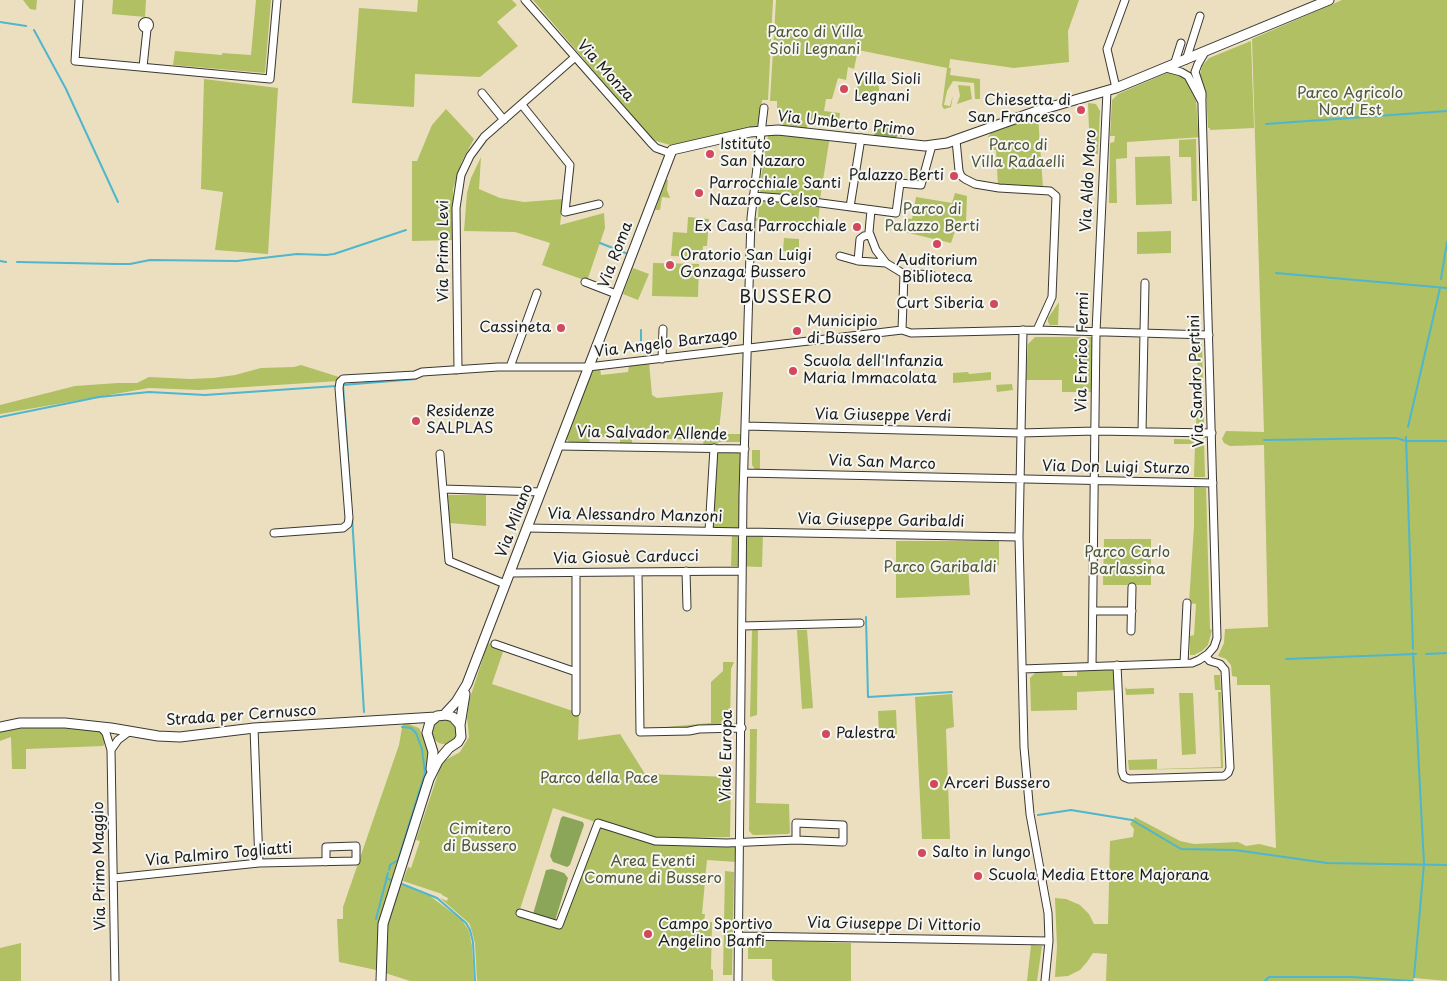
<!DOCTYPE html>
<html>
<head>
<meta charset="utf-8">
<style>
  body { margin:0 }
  canvas { display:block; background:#ebdfbf }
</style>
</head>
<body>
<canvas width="1447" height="981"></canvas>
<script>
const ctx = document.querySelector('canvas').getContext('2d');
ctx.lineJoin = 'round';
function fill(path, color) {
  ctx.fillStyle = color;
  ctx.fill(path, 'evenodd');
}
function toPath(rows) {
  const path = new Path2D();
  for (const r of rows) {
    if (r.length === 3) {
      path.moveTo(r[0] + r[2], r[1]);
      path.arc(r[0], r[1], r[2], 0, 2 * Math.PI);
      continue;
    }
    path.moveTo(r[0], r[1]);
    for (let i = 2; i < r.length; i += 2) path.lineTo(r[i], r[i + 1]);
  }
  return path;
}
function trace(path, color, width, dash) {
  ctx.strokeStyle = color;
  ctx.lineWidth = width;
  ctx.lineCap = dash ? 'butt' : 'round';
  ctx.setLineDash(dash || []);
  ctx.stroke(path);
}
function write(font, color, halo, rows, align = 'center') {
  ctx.font = font + ' "Playpen Sans",sans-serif';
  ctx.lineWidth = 4;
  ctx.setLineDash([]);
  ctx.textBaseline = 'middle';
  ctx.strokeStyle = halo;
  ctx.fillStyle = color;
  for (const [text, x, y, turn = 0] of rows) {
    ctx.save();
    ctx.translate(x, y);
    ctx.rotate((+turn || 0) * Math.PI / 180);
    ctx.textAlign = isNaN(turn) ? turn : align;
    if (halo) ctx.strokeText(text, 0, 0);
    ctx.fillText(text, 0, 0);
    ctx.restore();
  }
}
fill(toPath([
  [23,0,37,0,36,10,30,9],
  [113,0,146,0,145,17,112,14],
  [256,0,271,0,265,73,173,65,175,51,222,55,222,53,251,55],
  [418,0,512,0,517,5,497,22,518,46,480,77,415,74,414,107,352,103,359,8,417,12],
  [533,0,773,0,768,100,762,100,761,117,756,128,670,145,653,140],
  [776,0,1079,0,1068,31,1069,62,1014,68,950,59,949,68,951,68,950,75,980,79,980,99,975,99,974,83,953,81,947,91,944,105,950,106,953,95,951,107,944,109,942,106,947,68,858,50,854,69,848,67,846,80,838,78,832,99,826,99,824,111,840,113,839,120,808,120,807,129,783,126,781,113,777,111,777,101,770,101],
  [1342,0,1447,0,1447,981,1414,978,1413,981,1106,981,1107,954,1093,953,1087,962,1080,970,1068,976,1055,977,1057,947,1055,898,1066,899,1080,905,1089,914,1094,924,1108,924,1110,841,1133,837,1134,829,1130,824,1135,817,1180,841,1194,844,1238,842,1246,846,1259,844,1276,848,1270,685,1237,685,1237,677,1232,676,1231,665,1226,659,1218,656,1224,643,1225,629,1268,627,1264,445,1230,446,1224,443,1222,439,1226,431,1264,432,1252,39],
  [1251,41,1254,128,1210,130,1210,128,1208,128,1206,90,1200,75,1202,66,1209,58],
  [1175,72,1186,79,1196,100,1198,129,1202,137,1127,142,1127,158,1116,159,1117,203,1109,203,1110,143,1114,142,1115,136,1110,136,1112,100,1118,94,1167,73],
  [868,89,11],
  [204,79,278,88,268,254,215,250,223,192,201,189],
  [958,85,970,86,972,99,957,104,960,96],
  [1088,103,1096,104,1100,111,1098,154,1090,155],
  [446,109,474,139,462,161,453,189,453,240,412,241,412,161,417,161,432,125],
  [1038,116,1043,188,998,186,996,150,991,150,988,137,993,130],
  [774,133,830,136,820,199,762,195,759,189,768,136],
  [1196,139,1197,201,1192,201,1191,157,1179,157,1179,140],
  [1170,156,1172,204,1136,205,1135,157],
  [481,157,479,189,500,198,524,202,563,199,560,225,604,213,605,228,587,281,542,265,550,243,515,232,464,231,467,193,471,178],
  [666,180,668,180,667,190,670,198,662,197,660,210,655,210],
  [955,193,967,196,966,222,958,222,951,243,900,231,901,227,904,227,906,218,912,219,916,197,952,203],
  [759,197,820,204,818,222,816,221,815,227,764,225,764,221,751,221,751,218,758,218],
  [688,217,709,219,707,246,703,246,702,257,671,256,673,232,687,233],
  [1171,231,1171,253,1137,254,1137,232],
  [784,238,799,239,799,252,783,251],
  [653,263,699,264,698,297,652,296],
  [633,268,649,274,638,300,623,294],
  [1059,302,1058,325,1050,325,1048,322,1048,318],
  [1035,337,1093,337,1091,392,1062,392,1062,380,1026,380,1028,344],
  [1198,342,1202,342,1204,427,1196,428],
  [649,362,652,395,657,398,723,392,718,440,721,440,722,434,741,434,741,442,718,442,717,448,704,448,703,440,632,438,632,447,620,447,620,437,590,437,589,446,569,442,565,437,592,371,600,368,601,375,628,372,629,365],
  [301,365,339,377,339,381,199,390,149,388,0,414,0,405,75,386,118,383,137,383,149,377,190,379,213,378,235,375,261,368,294,367],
  [968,372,969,374,991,372,991,380,953,383,953,373],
  [1012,384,1013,390,997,392,996,385],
  [1174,439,1204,440,1205,477,1194,477,1195,444,1174,444],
  [714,449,744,449,743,533,763,534,762,567,731,566,732,532,710,530],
  [752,450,760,450,760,470,755,469,752,465],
  [1194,487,1206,488,1210,629,1212,630,1208,645,1202,651,1194,655,1190,655,1190,636,1194,635,1196,604,1189,603,1194,526],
  [448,495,486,495,486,526,449,523],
  [1104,539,1151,539,1151,585,1103,585],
  [896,541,999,541,999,565,968,567,970,595,896,598],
  [754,629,758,629,757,715,750,717,752,631],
  [797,630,807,630,813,708,802,709],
  [488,643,504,649,492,684,579,713,578,740,620,734,645,774,731,777,730,837,676,838,737,841,737,862,707,860,702,914,705,914,704,922,712,922,711,969,713,970,713,981,477,981,475,943,471,928,469,923,440,898,447,901,448,898,442,895,442,894,403,881,408,867,411,868,420,841,416,840,442,762,460,752,469,737,467,717,469,701],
  [553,808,596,822,558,925,519,912],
  [723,662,734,662,731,669,730,725,725,725,725,723,723,722,723,725,718,727,644,729,711,723,711,682,723,671],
  [1116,669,1117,690,1077,692,1077,710,1031,711,1030,678,1037,671,1062,671,1063,676,1077,676,1077,670],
  [1214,675,1220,675,1221,690,1215,690],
  [1125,687,1127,689,1154,688,1154,694,1126,695],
  [1218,692,1221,692,1223,768,1129,770,1128,760,1157,759,1157,769,1221,767],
  [1179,693,1193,693,1196,754,1182,755],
  [952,694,954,727,946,729,950,839,922,839,915,697],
  [896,710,897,734,879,734,878,711],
  [444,732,12],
  [403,722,419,728,428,746,430,764,395,882,430,896,462,920,469,931,472,946,474,981,410,981,376,970,339,962,337,919,343,919,343,907,399,745],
  [100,726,108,739,103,746,26,749,26,769,12,769,11,737,0,741,0,727],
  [750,729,757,729,756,803,789,804,790,833,788,834,757,835,753,835,749,831],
  [725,871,734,872,732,975,723,975],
  [748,940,851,943,851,981,775,981,772,979,772,959,748,959],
  [21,943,21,981,0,981,0,948],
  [1031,945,1042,946,1037,981,1027,981]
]), '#b0c063');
fill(toPath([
  [877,119,887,123,900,131,902,137,898,135,895,139,874,136],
  [563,816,583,822,584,825,570,865,567,867,553,862,550,856,561,818],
  [552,869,564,873,568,878,555,921,533,914,546,870]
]), '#8ca659');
trace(toPath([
  [0,22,26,26],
  [34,30,66,89,118,202],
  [1266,124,1447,111],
  [600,243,628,254],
  [0,261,6,262],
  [17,262,117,264,130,264,150,260,237,261,297,254,326,255,334,254,406,230],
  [1276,273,1447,288],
  [1441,279,1447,242],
  [641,352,641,330],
  [0,417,99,397,149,392,205,395,336,386],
  [1408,427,1440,288],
  [1406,437,1413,649],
  [1264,440,1396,438,1406,441,1447,441],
  [351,502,343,385,416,379],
  [352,516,364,712],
  [866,617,868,697,952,692],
  [1413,653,1424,864,1414,977],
  [1426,654,1447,653],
  [1286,659,1416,654],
  [1038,815,1071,810,1132,820,1181,849,1235,850,1327,863,1447,865],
  [389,870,390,865,398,860,425,773,422,749,416,733,411,728,402,727],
  [386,878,391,880],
  [402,884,437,898,466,923,470,930,473,942,475,981],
  [376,919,388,873],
  [1265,981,1269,977,1352,977,1413,981]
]), '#4fb6cd', 2);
const minor = toPath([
  [79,0,75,61,270,79,277,0],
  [525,0,651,143,656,148,670,153],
  [146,25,3.5],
  [1186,60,1200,16],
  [1174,65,1181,43],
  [143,67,147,29],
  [1116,88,1107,49,1125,0],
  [482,93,504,120],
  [1202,99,1202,93,1195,72,1198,64,1205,52],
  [522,105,570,165,565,212,599,204],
  [956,140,959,171,961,176,965,179,975,184,999,188,1050,191,1056,196,1052,297,1037,330],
  [753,196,791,199,896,213,900,183,921,185,932,145],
  [850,207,861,138],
  [871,210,869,232,876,250,886,263,904,274,902,330],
  [870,235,864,236,860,239,858,261,886,263],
  [840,256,858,261],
  [903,273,932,275],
  [585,282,616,294],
  [1023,330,1019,537,1024,747,1030,814,1048,913,1049,941,1045,981],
  [662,359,663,329],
  [510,367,537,293],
  [458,370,456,208,461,175,470,156,484,137,574,58],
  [745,426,1020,433,1095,431,1212,433],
  [1142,432,1145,283],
  [558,446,745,449],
  [440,454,449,561,505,584],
  [744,473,1213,483],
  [443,489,541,492],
  [527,528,1019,537],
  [709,531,714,448],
  [274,533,343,528,348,524,349,518,339,388,340,382,343,379,415,375,422,372,498,367,588,367,902,330,911,333,1037,330,1209,335],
  [686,571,687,607],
  [638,572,640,732,689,731,699,729,742,728],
  [509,573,742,571],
  [576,573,576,712],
  [1093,611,1132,611],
  [742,626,860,623],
  [1131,631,1132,587],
  [495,644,576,672],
  [1184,663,1187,603],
  [1117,665,1122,772,1124,777,1129,779,1224,776,1228,773,1230,768,1225,670,1220,664,1210,661,1205,656],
  [1092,666,1096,332,1107,91],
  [1022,669,1192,663,1199,660,1208,654,1214,647,1217,638,1202,106,1202,102,1188,76,1181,72,1166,68],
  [101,727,106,733,111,750,115,981],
  [254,728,259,863],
  [111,750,118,740,130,731],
  [114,878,259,863,356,861,356,846,326,847,326,862],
  [520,913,559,925,598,823,655,841,727,843,796,840,843,842,843,825,796,823,796,840],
  [739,936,1049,941],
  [738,981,743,495,748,322,751,218,764,108]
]);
const tertiary = toPath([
  [444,715,456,702,467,684,672,150,750,132,778,130,925,146,947,143,1037,111,1116,88,1329,0],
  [0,727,20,723,65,723,111,728,158,736,180,737,254,728,436,717],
  [431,769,433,752,427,733,430,722,437,716,446,715,453,717,460,725],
  [381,981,383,924,429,779,438,761,449,748,458,742,461,737,460,725,465,694]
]);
trace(minor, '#3b3934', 9);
trace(tertiary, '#3b3934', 11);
trace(minor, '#fff', 7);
trace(tertiary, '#fff', 9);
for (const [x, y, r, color] of [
  [844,89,5,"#d1495b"],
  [1081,110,5,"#d1495b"],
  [710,154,5,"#d1495b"],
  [954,176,5,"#d1495b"],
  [699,193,5,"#d1495b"],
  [857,227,5,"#d1495b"],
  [937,244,5,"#d1495b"],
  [670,265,5,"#d1495b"],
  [994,304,5,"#d1495b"],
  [561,328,5,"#d1495b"],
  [797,331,5,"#d1495b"],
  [793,371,5,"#d1495b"],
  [416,421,5,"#d1495b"],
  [826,734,5,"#d1495b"],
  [934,784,5,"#d1495b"],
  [922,853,5,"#d1495b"],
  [978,876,5,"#d1495b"],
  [648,934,5,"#d1495b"]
]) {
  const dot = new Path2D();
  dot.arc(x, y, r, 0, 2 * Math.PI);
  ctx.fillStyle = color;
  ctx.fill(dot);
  trace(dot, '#f6f6f2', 2);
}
write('15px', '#505535', '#f6f6f2', [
  ["Parco di Villa",815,33],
  ["Sioli Legnani",815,50],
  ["Parco Agricolo",1350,94],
  ["Nord Est",1350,111],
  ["Parco di",1018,146],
  ["Villa Radaelli",1018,163],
  ["Parco di",932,210],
  ["Palazzo Berti",932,227],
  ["Parco Carlo",1127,553],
  ["Barlassina",1127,570],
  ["Parco Garibaldi",940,568],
  ["Parco della Pace",599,779],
  ["Cimitero",480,830],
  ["di Bussero",480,847],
  ["Area Eventi",653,862],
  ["Comune di Bussero",653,879]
]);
write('15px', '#1c1c1c', '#f6f6f2', [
  ["Via Monza",605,71,48],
  ["Via Umberto Primo",846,124,6],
  ["Via Aldo Moro",1089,181,-87],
  ["Via Primo Levi",444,251,-90],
  ["Via Roma",616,255,-69],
  ["Via Angelo Barzago",666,344,-7],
  ["Via Enrico Fermi",1083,352,-89],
  ["Via Sandro Pertini",1197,381,-92],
  ["Via Giuseppe Verdi",883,416,1],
  ["Via Salvador Allende",652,434,1],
  ["Via San Marco",882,463,2],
  ["Via Don Luigi Sturzo",1116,468,1],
  ["Via Alessandro Manzoni",635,516,1],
  ["Via Milano",515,521,-69],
  ["Via Giuseppe Garibaldi",881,521,1],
  ["Via Giosuè Carducci",626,558,-1],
  ["Strada per Cernusco",241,716,-4],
  ["Viale Europa",727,756,-89],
  ["Via Palmiro Togliatti",219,855,-5],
  ["Via Primo Maggio",100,866,-91],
  ["Via Giuseppe Di Vittorio",894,925,1]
]);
write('15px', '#1c1c1c', '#f6f6f2', [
  ["Villa Sioli",854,80],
  ["Legnani",854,97],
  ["Chiesetta di",1071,101,"right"],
  ["San Francesco",1071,118,"right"],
  ["Istituto",720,145],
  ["San Nazaro",720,162],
  ["Palazzo Berti",944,176,"right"],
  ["Parrocchiale Santi",709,184],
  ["Nazaro e Celso",709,201],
  ["Ex Casa Parrocchiale",847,227,"right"],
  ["Oratorio San Luigi",680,256],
  ["Gonzaga Bussero",680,273],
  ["Auditorium",937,261,"center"],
  ["Biblioteca",937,278,"center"],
  ["Curt Siberia",984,304,"right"],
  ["Municipio",807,322],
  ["di Bussero",807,339],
  ["Cassineta",551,328,"right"],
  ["Scuola dell'Infanzia",803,362],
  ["Maria Immacolata",803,379],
  ["Residenze",426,412],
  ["SALPLAS",426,429],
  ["Palestra",836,734],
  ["Arceri Bussero",944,784],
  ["Salto in lungo",932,853],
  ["Scuola Media Ettore Majorana",988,876],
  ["Campo Sportivo",658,925],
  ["Angelino Banfi",658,942]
], 'left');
ctx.letterSpacing = '1px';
write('18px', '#1c1c1c', '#f6f6f2', [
  ["BUSSERO",786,298]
]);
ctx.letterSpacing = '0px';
</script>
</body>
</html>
